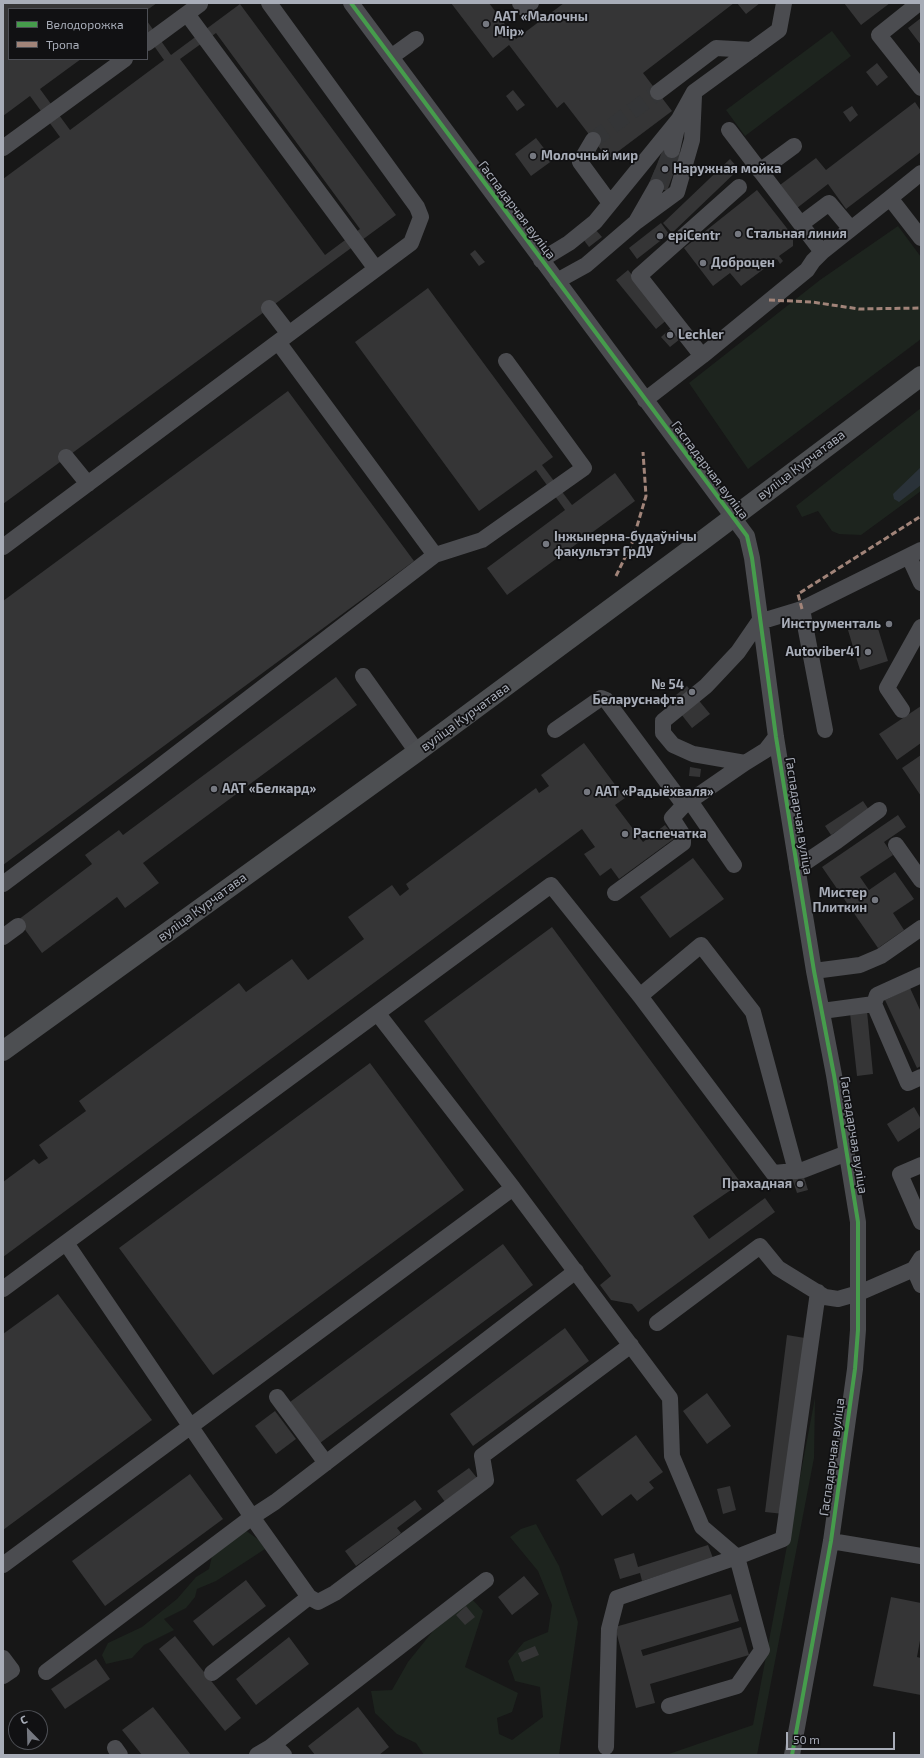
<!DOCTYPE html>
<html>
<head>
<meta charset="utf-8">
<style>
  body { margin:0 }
  #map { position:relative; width:924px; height:1758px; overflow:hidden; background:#171717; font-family:"Exo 2",sans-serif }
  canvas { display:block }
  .frame { position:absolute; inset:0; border:4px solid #a8adb8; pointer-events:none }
  .legend { position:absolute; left:8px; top:8px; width:140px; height:52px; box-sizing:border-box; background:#111113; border:1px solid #4d4f55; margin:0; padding:5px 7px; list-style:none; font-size:12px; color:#a8adb8 }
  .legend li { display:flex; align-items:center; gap:8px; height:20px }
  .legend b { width:20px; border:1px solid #4d4f55 }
  .north { position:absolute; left:8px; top:1710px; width:40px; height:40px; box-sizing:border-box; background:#111113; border:1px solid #4d4f55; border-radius:50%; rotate:337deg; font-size:11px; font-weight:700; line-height:16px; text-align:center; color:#a8adb8 }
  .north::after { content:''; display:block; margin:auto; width:14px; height:18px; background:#757880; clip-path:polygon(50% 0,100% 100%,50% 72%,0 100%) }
  .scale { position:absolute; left:786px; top:1732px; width:109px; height:18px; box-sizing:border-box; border:2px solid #a8adb8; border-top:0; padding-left:5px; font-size:12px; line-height:14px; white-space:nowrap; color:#a8adb8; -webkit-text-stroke:3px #111113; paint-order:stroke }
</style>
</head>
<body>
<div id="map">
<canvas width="924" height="1758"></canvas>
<div class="frame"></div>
<ul class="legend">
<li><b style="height:5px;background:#469c4c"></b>Велодорожка</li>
<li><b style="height:5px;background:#a18479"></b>Тропа</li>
</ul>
<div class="north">С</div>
<div class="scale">50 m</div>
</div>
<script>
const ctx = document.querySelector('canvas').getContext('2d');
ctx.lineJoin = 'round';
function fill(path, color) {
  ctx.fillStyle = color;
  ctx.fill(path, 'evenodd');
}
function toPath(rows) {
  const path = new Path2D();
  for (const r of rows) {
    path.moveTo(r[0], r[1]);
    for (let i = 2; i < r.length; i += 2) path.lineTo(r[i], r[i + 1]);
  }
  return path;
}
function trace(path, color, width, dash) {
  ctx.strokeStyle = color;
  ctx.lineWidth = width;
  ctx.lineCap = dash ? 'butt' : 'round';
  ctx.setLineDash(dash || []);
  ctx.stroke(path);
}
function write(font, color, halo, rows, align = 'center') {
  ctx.font = font + ' "Exo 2",sans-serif';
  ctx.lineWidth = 3.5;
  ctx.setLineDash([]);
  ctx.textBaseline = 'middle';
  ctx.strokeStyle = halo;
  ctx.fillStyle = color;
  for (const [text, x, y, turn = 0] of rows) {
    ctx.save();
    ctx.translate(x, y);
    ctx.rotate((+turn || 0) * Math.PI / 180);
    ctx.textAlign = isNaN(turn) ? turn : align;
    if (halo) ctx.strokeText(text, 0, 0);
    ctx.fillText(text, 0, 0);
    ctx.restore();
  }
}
fill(toPath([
  [832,31,851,56,745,136,726,110],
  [898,226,921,257,921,339,748,469,689,383,820,280],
  [921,408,921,491,861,535,839,534,832,531,818,511,802,517,796,506],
  [815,1398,814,1458,757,1755,666,1755,753,1725],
  [536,1524,559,1566,578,1622,559,1755,424,1755,416,1743,397,1734,375,1713,371,1691,392,1690,408,1662,433,1631,472,1599,483,1611,465,1667,518,1693,512,1712,497,1718,499,1734,512,1740,543,1717,540,1687,515,1681,508,1661,524,1642,548,1632,552,1605,538,1571,510,1537,521,1529],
  [245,1530,259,1540,265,1549,216,1581,197,1589,195,1597,186,1608,164,1619,174,1630,144,1645,132,1658,106,1664,102,1655,108,1643,142,1627,177,1599,196,1577,209,1569,213,1552]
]), '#1d241e');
fill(toPath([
  [921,467,921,485,899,502,894,499,893,494]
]), '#2a3239');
fill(toPath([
  [3,3,157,3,147,10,147,9,9,9,9,59,81,59,40,89,70,130,164,60,147,36,147,21,171,55,240,4,396,215,3,504,3,179,60,137,30,96,3,116],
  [216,33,360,229,325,255,180,59],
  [451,3,489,3,516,39,564,3,734,3,643,73,672,111,608,159,564,102,557,108,509,45,493,58],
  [737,3,760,3,746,14],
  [844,3,890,3,861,25],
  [921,18,921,45,908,28],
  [877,63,888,77,877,86,866,72],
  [513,90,525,105,517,111,506,96],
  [915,102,921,111,921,152,846,209,828,184,797,208,780,185,816,158,826,170],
  [852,106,858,115,850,122,843,112],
  [536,138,553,160,531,176,515,154],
  [664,147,681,153,667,191,649,184],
  [730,159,739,169,672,233,663,223],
  [757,190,793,236,793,246,779,256,783,261,780,264,777,259,741,286,730,273,713,286,684,248],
  [661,223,669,234,637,259,629,248],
  [595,229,602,237,589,247,583,239],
  [475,250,485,262,479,266,470,254],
  [628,270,668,319,656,329,616,280],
  [428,288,553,457,542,465,572,505,615,473,635,501,507,595,487,568,565,510,536,470,479,511,355,342],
  [671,328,680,339,670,347,661,337],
  [288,391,414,561,3,865,3,601],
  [876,622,888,661,860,670,848,630],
  [336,677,357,705,143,863,159,883,125,908,117,897,42,953,18,920,92,864,85,855,119,830,123,835],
  [687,686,710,714,692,728,670,700],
  [921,706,921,743,897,760,879,734],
  [584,743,625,798,615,805,643,842,665,825,675,838,619,879,611,868,600,876,584,854,595,847,582,829,3,1257,3,1182,34,1159,39,1164,48,1158,39,1145,86,1111,79,1101,239,983,246,992,292,959,308,980,364,939,348,917,392,885,400,896,409,889,406,884,536,788,539,793,549,786,541,775],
  [921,755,921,796,902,768],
  [690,767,701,769,700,777,689,776],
  [863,801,869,810,831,835,825,826],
  [898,815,906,827,884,842,893,855,860,877,869,890,895,872,914,899,893,913,904,930,878,948,822,867],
  [693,858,724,899,670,938,640,897],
  [552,927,741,1183,693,1216,709,1239,765,1198,775,1212,638,1312,632,1304,611,1300,600,1285,611,1276,424,1021],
  [910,988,921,1012,921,1066,917,1068,885,1000],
  [867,1011,873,1074,857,1076,850,1013],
  [370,1063,464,1190,213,1375,119,1248],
  [914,1107,921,1119,921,1127,898,1142,887,1124],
  [803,1174,808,1190,797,1193,792,1178],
  [503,1244,533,1285,320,1443,290,1402],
  [58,1294,152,1420,3,1530,3,1334],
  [565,1328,589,1361,473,1446,450,1414],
  [787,1335,805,1338,784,1514,765,1512],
  [707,1393,731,1426,707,1444,683,1411],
  [275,1411,296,1439,276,1454,255,1426],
  [636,1435,663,1472,649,1482,654,1488,637,1501,631,1494,602,1516,576,1480],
  [469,1468,477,1478,445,1502,437,1491],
  [190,1474,223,1519,105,1606,72,1561],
  [730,1486,736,1510,723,1514,717,1489],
  [415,1500,422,1509,397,1528,401,1533,356,1566,345,1551],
  [708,1545,713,1558,642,1581,640,1573,620,1579,614,1559,634,1553,638,1567],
  [524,1576,539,1594,512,1615,498,1597],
  [246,1580,266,1606,213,1646,193,1621],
  [731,1594,739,1621,641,1650,643,1656,741,1627,749,1655,650,1684,655,1703,636,1708,615,1627],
  [891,1597,921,1603,921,1635,917,1657,921,1658,921,1695,873,1686],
  [466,1606,475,1617,465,1625,456,1615],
  [175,1636,241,1718,225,1731,159,1649],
  [289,1637,309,1664,256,1705,236,1679],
  [535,1646,539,1655,522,1662,518,1653],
  [96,1659,110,1679,65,1709,51,1689],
  [153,1707,191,1755,142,1755,122,1730],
  [358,1707,389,1747,379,1755,315,1755,308,1746]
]), '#353536');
trace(toPath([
  [593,140,658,92],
  [656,187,672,150]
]), '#343537', 16, [16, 8]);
trace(toPath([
  [269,3,417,207,421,217,411,243,278,342],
  [351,3,747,536,752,558,776,737,814,971,834,1075,858,1222,858,1330,855,1369,831,1541,792,1755],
  [520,3,524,8,531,3],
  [919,3,879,35,921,88],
  [187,14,376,269],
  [147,43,200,4],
  [391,57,416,39],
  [658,92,716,48,752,50],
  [729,130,822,252],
  [593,140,580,162,610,203],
  [3,148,125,59],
  [672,150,679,119,694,92,779,30,784,3],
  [760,171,794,146],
  [921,173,890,198,921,238],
  [636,222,677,192,692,140,694,96],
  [801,224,829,203,851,229],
  [541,260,569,243,595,222,679,119],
  [557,281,586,265,636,222,656,187],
  [269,308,289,334],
  [702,356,639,276,739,187],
  [645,400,702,356,807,270,813,261,822,252,890,198],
  [66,457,88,484],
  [3,547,278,342,435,555,146,777,3,884],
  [435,555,482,540,584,468,506,361],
  [909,557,921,583],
  [802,609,825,730],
  [363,676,417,752],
  [902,710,887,688,921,627],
  [555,730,601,698,606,700,684,805,745,763,766,750,776,737],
  [745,763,693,754,673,745,663,733,663,721,706,686,738,652,760,620,769,619,802,609,921,550],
  [690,801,734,865],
  [896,845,921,880],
  [797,868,837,841,879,810],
  [615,893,683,843,683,835,672,818,684,805],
  [3,937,18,926],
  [814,971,860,965,881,956,921,928],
  [921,975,877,995,874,1004,908,1083,921,1077],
  [640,996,701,945,753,1012,796,1171,803,1170,847,1153],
  [822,1011,874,1004],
  [378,1014,513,1188],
  [921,1165,900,1174,921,1222],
  [66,1243,252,1517,275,1502,576,1271],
  [921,1258,914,1269,921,1285],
  [3,1289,551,885,640,996,773,1173,796,1171],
  [657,1323,760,1246,778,1268,825,1297,838,1299,859,1293,914,1269],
  [277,1397,326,1463],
  [831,1541,921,1556],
  [3,1565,513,1188,670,1398,672,1456,702,1527,737,1557,617,1598,609,1629,606,1747],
  [309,1597,318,1602,335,1593,486,1480,482,1456,631,1345],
  [3,1658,12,1670,3,1676],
  [46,1672,252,1517,309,1597,212,1673],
  [669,1706,737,1686,762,1650,737,1557,783,1539,818,1292],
  [115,1748,120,1755],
  [269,1748,486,1580],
  [257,1755,269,1748,276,1747,284,1755]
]), '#4b4c50', 16);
trace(toPath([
  [3,1051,417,752,703,540,921,376]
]), '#4d4f52', 20);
trace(toPath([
  [769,300,812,302,859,309,921,308],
  [616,576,632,543,646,496,643,452],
  [802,609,798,594,921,516]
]), '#a18479', 3, [6, 3]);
trace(toPath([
  [351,3,747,536,752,558,776,737,814,971,834,1075,858,1222,858,1330,855,1369,831,1541,792,1755]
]), '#469c4c', 4);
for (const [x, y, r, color] of [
  [486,24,4,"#757880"],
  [533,156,4,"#757880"],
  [665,169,4,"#757880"],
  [738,234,4,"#757880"],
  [660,236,4,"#757880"],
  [703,263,4,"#757880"],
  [670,335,4,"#757880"],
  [546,544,4,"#757880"],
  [889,624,4,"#757880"],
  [868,652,4,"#757880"],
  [692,692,4,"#757880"],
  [214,789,4,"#757880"],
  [587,792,4,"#757880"],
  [625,834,4,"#757880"],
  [875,900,4,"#757880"],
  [800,1184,4,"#757880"]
]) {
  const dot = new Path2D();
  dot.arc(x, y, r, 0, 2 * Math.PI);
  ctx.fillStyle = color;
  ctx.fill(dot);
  trace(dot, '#111113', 1.5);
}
write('bold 13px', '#a8adb8', '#111113', [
  ["ААТ «Малочны",494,17],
  ["Мір»",494,32],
  ["Молочный мир",541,156],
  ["Наружная мойка",673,169],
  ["Стальная линия",746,234],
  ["epiCentr",668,236],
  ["Доброцен",711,263],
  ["Lechler",678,335],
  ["Інжынерна-будаўнічы",554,537],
  ["факультэт ГрДУ",554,552],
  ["Инструменталь",881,624,"right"],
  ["Autoviber41",860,652,"right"],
  ["№ 54",684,685,"right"],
  ["Беларуснафта",684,700,"right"],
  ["ААТ «Белкард»",222,789],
  ["ААТ «Радыёхваля»",595,792],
  ["Распечатка",633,834],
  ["Мистер",867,893,"right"],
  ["Плиткин",867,908,"right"],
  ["Прахадная",792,1184,"right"]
], 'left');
write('13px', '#a8adb8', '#111113', [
  ["Гаспадарчая вуліца",517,210,53],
  ["вуліца Курчатава",801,465,-37],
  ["Гаспадарчая вуліца",710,470,53],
  ["вуліца Курчатава",465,717,-36],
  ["Гаспадарчая вуліца",799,816,81],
  ["вуліца Курчатава",202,907,-36],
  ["Гаспадарчая вуліца",854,1135,81],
  ["Гаспадарчая вуліца",832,1457,-82]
]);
</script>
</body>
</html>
